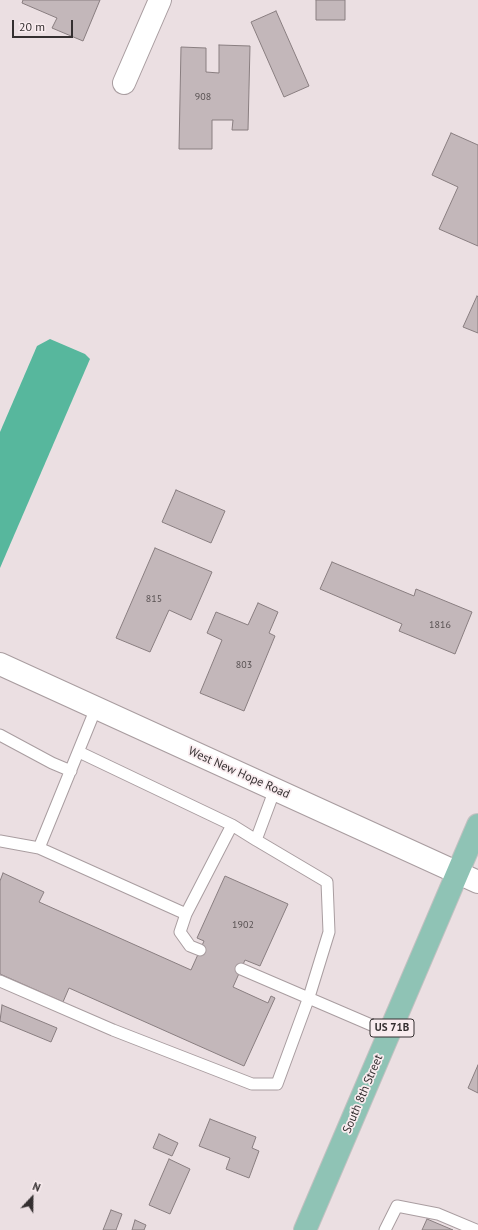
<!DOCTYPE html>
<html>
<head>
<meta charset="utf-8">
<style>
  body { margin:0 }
  #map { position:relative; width:478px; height:1230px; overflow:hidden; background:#ebdfe2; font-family:"PT Sans",sans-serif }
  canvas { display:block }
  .north { position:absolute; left:12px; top:1178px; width:40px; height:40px; -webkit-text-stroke:3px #f9ecef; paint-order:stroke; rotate:22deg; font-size:11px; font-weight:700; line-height:16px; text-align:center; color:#342f30 }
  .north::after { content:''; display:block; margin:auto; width:14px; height:18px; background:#342f30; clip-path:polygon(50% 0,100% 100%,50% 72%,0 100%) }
  .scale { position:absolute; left:12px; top:20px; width:61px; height:18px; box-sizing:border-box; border:2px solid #342f30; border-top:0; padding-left:5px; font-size:12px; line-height:14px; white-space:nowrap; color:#342f30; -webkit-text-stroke:3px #f9ecef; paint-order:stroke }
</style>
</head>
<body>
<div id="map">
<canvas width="478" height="1230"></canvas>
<div class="north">N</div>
<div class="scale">20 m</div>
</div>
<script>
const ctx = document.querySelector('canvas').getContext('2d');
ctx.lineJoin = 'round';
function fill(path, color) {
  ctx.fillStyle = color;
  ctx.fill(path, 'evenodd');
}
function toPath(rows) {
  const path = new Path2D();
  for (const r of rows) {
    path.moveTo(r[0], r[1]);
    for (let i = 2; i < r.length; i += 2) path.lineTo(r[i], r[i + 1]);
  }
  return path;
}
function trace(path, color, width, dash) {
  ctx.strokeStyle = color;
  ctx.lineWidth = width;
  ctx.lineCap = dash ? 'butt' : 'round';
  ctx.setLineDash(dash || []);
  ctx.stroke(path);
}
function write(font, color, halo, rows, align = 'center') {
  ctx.font = font + ' "PT Sans",sans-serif';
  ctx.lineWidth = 3.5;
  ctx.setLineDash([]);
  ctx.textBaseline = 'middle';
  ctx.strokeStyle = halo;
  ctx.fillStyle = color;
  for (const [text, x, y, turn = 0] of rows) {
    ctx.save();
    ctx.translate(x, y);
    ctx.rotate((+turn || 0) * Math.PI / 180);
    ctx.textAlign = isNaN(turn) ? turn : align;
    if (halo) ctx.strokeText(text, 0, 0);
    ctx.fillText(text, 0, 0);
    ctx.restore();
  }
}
fill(toPath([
  [50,339,85,354,90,359,0,568,0,432,37,346]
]), '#57b79d');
const building = toPath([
  [23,0,100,0,83,41,52,28,57,18,22,3,23,0],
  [316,0,345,0,345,20,316,20,316,0],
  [276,11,309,86,284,97,251,22,276,11],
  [219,45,250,46,248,130,232,130,233,120,212,120,212,149,179,149,181,47,206,48,206,72,219,73,219,45],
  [451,133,478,145,478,246,439,229,458,187,432,175,451,133],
  [477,296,478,297,478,333,463,327,477,296],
  [176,490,225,511,211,543,162,522,176,490],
  [155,548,212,572,191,620,169,610,150,652,116,638,155,548],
  [332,562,414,596,416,589,472,612,455,654,399,631,402,624,320,589,332,562],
  [258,603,278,612,269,633,275,636,244,711,200,693,222,640,207,633,216,612,248,625,258,603],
  [3,873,44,892,39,902,191,970,204,941,197,938,225,876,288,904,260,966,245,960,233,987,268,1003,271,996,275,998,244,1066,69,988,63,1002,0,974,0,881,3,873],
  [2,1005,57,1028,51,1042,0,1021,2,1005],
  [478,1065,478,1093,468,1088,478,1065],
  [210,1119,256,1137,252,1148,259,1151,249,1178,226,1169,230,1158,199,1146,210,1119],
  [159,1134,178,1143,172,1156,153,1148,159,1134],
  [169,1159,190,1169,170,1214,149,1205,169,1159],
  [111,1210,122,1214,116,1230,103,1230,111,1210],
  [427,1219,453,1230,422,1230,427,1219],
  [135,1220,146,1225,144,1230,132,1230,135,1220]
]);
fill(building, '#c3b7ba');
trace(building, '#897e80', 1);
const service = toPath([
  [96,708,39,848,186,914],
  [0,735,52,763,71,771],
  [79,752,232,825,256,840,275,789],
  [0,841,39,848],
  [200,950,190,946,180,932,186,914,232,825],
  [241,969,390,1033],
  [0,981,113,1030,252,1084,277,1084,309,997,329,932,327,882,256,840],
  [385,1230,397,1206,438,1214,476,1230]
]);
const minor = toPath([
  [124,83,160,0]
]);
const secondary = toPath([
  [0,664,478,882]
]);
const primary = toPath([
  [305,1230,478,825]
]);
trace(service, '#a99da0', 13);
trace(minor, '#a99da0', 24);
trace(secondary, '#a99da0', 24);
trace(primary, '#c2c1c1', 24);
trace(service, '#fff', 11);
trace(minor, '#fff', 22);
trace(secondary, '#fff', 22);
trace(primary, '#8fc3b5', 22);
write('10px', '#585152', null, [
  ["908",203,97],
  ["815",154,599],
  ["1816",440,625],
  ["803",244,665],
  ["1902",243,925]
]);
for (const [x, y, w] of [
  [392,1028,44]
]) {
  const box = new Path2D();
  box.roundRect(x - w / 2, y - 9, w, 18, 3);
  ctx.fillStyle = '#f9ecef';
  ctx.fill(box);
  trace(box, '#342f30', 1);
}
write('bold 11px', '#342f30', null, [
  ["US 71B",392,1028]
]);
write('12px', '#342f30', '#f9ecef', [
  ["West New Hope Road",239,773,24],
  ["South 8th Street",363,1094,-67]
]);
</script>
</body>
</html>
